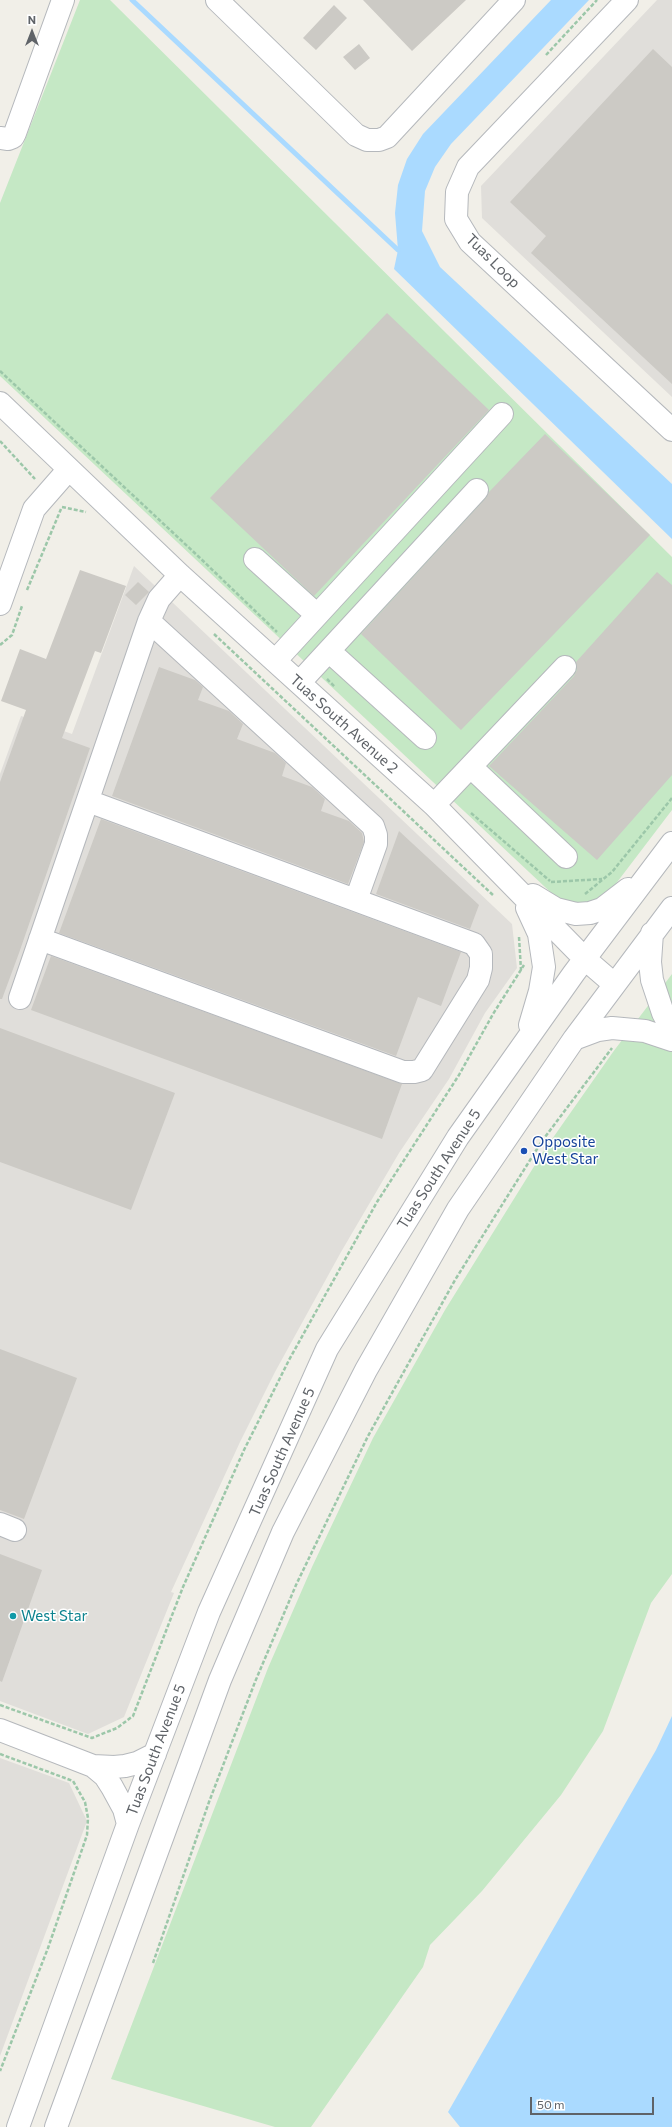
<!DOCTYPE html>
<html>
<head>
<meta charset="utf-8">
<style>
  body { margin:0 }
  #map { position:relative; width:672px; height:2127px; overflow:hidden; background:#f1efe8; font-family:Commissioner,sans-serif }
  canvas { display:block }
  .north { position:absolute; left:12px; top:12px; width:40px; height:40px; -webkit-text-stroke:3px #fff; paint-order:stroke; rotate:0deg; font-size:11px; font-weight:700; line-height:16px; text-align:center; color:#5f6368 }
  .north::after { content:''; display:block; margin:auto; width:14px; height:18px; background:#5f6368; clip-path:polygon(50% 0,100% 100%,50% 72%,0 100%) }
  .scale { position:absolute; left:530px; top:2097px; width:124px; height:18px; box-sizing:border-box; border:2px solid #5f6368; border-top:0; padding-left:5px; font-size:12px; line-height:14px; white-space:nowrap; color:#5f6368; -webkit-text-stroke:3px #fff; paint-order:stroke }
</style>
</head>
<body>
<div id="map">
<canvas width="672" height="2127"></canvas>
<div class="north">N</div>
<div class="scale">50 m</div>
</div>
<script>
const ctx = document.querySelector('canvas').getContext('2d');
ctx.lineJoin = 'round';
function fill(path, color) {
  ctx.fillStyle = color;
  ctx.fill(path, 'evenodd');
}
function toPath(rows) {
  const path = new Path2D();
  for (const r of rows) {
    path.moveTo(r[0], r[1]);
    for (let i = 2; i < r.length; i += 2) path.lineTo(r[i], r[i + 1]);
  }
  return path;
}
function trace(path, color, width, dash) {
  ctx.strokeStyle = color;
  ctx.lineWidth = width;
  ctx.lineCap = dash ? 'butt' : 'round';
  ctx.setLineDash(dash || []);
  ctx.stroke(path);
}
function write(font, color, halo, rows, align = 'center') {
  ctx.font = font + ' Commissioner,sans-serif';
  ctx.lineWidth = 3;
  ctx.setLineDash([]);
  ctx.textBaseline = 'middle';
  ctx.strokeStyle = halo;
  ctx.fillStyle = color;
  for (const [text, x, y, turn = 0] of rows) {
    ctx.save();
    ctx.translate(x, y);
    ctx.rotate((+turn || 0) * Math.PI / 180);
    ctx.textAlign = isNaN(turn) ? turn : align;
    if (halo) ctx.strokeText(text, 0, 0);
    ctx.fillText(text, 0, 0);
    ctx.restore();
  }
}
fill(toPath([
  [657,0,672,0,672,397,482,218,481,186],
  [134,566,512,924,517,968,485,1013,449,1079,399,1153,341,1252,275,1372,240,1442,171,1592,174,1593,124,1717,88,1734,0,1701,0,774,21,716,72,734],
  [0,1758,69,1783,87,1821,0,2056]
]), '#e0deda');
fill(toPath([
  [80,0,110,0,672,557,672,810,602,902,561,902,0,376,0,203],
  [672,974,672,1574,651,1603,603,1731,561,1795,482,1891,430,1945,423,1967,311,2127,275,2127,111,2079,268,1668,312,1567,373,1438,445,1310,543,1152,613,1052]
]), '#c5e8c5');
fill(toPath([
  [551,0,589,0,451,144,435,167,425,191,422,231,440,267,672,484,672,539,394,269,398,250,395,213,398,185,407,159,423,134],
  [672,1716,672,2127,460,2127,448,2112,656,1750]
]), '#aadaff');
trace(toPath([
  [132,0,398,250]
]), '#aadaff', 5);
fill(toPath([
  [363,0,466,0,412,51],
  [334,5,347,18,316,50,303,38],
  [359,44,370,58,355,70,343,57],
  [653,49,672,67,672,384,531,253,546,236,510,202],
  [387,313,489,410,314,596,210,498],
  [545,434,650,535,461,730,361,634,486,498,489,492],
  [80,570,126,586,101,653,95,651,62,738,90,748,19,953,2,999,0,999,0,782,26,710,1,701,20,649,46,659],
  [657,572,672,585,672,775,597,860,489,766,574,676,577,670,576,662],
  [138,582,149,592,136,605,125,595],
  [159,667,195,680,203,687,198,700,229,711,243,724,237,739,275,753,286,763,282,776,312,787,325,799,321,811,349,821,362,833,364,842,348,884,112,796],
  [101,819,461,952,441,1006,418,997,396,1056,59,933],
  [399,831,479,905,470,929,376,894],
  [51,956,402,1084,382,1139,31,1010],
  [0,1028,175,1093,131,1210,0,1162],
  [0,1349,77,1378,24,1519,0,1510],
  [0,1554,42,1570,2,1682,0,1681]
]), '#cccac5');
const minor = toPath([
  [217,0,356,135,367,140,379,140,387,137,514,0],
  [627,0,468,167,457,192,456,219,470,242,672,430],
  [0,138,8,139,13,137,15,133,63,0],
  [0,403,180,575,434,805,585,959,614,984],
  [255,559,317,615],
  [0,604,34,509,69,469],
  [149,621,373,826,376,835,376,844,356,900],
  [329,651,425,738],
  [275,661,502,414],
  [299,683,477,490],
  [471,767,566,857],
  [434,805,565,667],
  [533,895,556,909,576,914,590,913,602,909,628,889],
  [527,908,539,934,544,967,540,991,530,1025],
  [652,933,650,962,652,980,663,1013,672,1030],
  [40,939,403,1072,414,1072,422,1070,478,980,481,968,481,954,474,944,88,801],
  [20,998,149,621,159,599,180,575],
  [574,1039,598,1030,612,1028,645,1031,672,1040],
  [0,1524,15,1530],
  [0,1730,93,1766,114,1767,125,1766,137,1763,155,1754],
  [93,1766,105,1776,112,1787,124,1809,128,1824],
  [18,2127,128,1824,209,1612,327,1349,458,1137,574,973,672,843],
  [56,2127,220,1680,283,1532,366,1370,458,1209,574,1039,672,908]
]);
trace(minor, '#b5b8bc', 24);
trace(toPath([
  [546,55,597,0],
  [0,371,199,557,277,632],
  [0,441,35,479],
  [62,507,86,512],
  [27,590,61,509],
  [214,634,494,896],
  [0,645,12,635,22,606],
  [327,679,335,687],
  [471,813,550,881],
  [551,882,602,879],
  [585,894,612,872,672,798],
  [519,937,521,970],
  [0,1705,92,1738,117,1728,133,1716,183,1587,244,1450,289,1360,377,1202,459,1075,493,1014,524,965],
  [0,1754,73,1781,85,1802,88,1818,87,1835,48,1948,0,2071],
  [153,1963,209,1802,255,1682,296,1585,368,1436,455,1280,542,1141,612,1048]
]), '#9cc7a9', 2.5, [4, 2]);
trace(minor, '#fff', 22);
for (const [x, y, r, color] of [
  [524,1151,4,"#1a4fb4"],
  [13,1616,4,"#0f9aa8"]
]) {
  const dot = new Path2D();
  dot.arc(x, y, r, 0, 2 * Math.PI);
  ctx.fillStyle = color;
  ctx.fill(dot);
  trace(dot, '#fff', 1.5);
}
write('15px', '#5f6368', '#fff', [
  ["Tuas Loop",493,261,45],
  ["Tuas South Avenue 2",344,724,42],
  ["Tuas South Avenue 5",439,1169,-57],
  ["Tuas South Avenue 5",282,1452,-66],
  ["Tuas South Avenue 5",156,1750,-69]
]);
write('15px', '#164399', '#fff', [
  ["Opposite",532,1142],
  ["West Star",532,1159]
], 'left');
write('15px', '#0d838f', '#fff', [
  ["West Star",21,1616]
], 'left');
</script>
</body>
</html>
